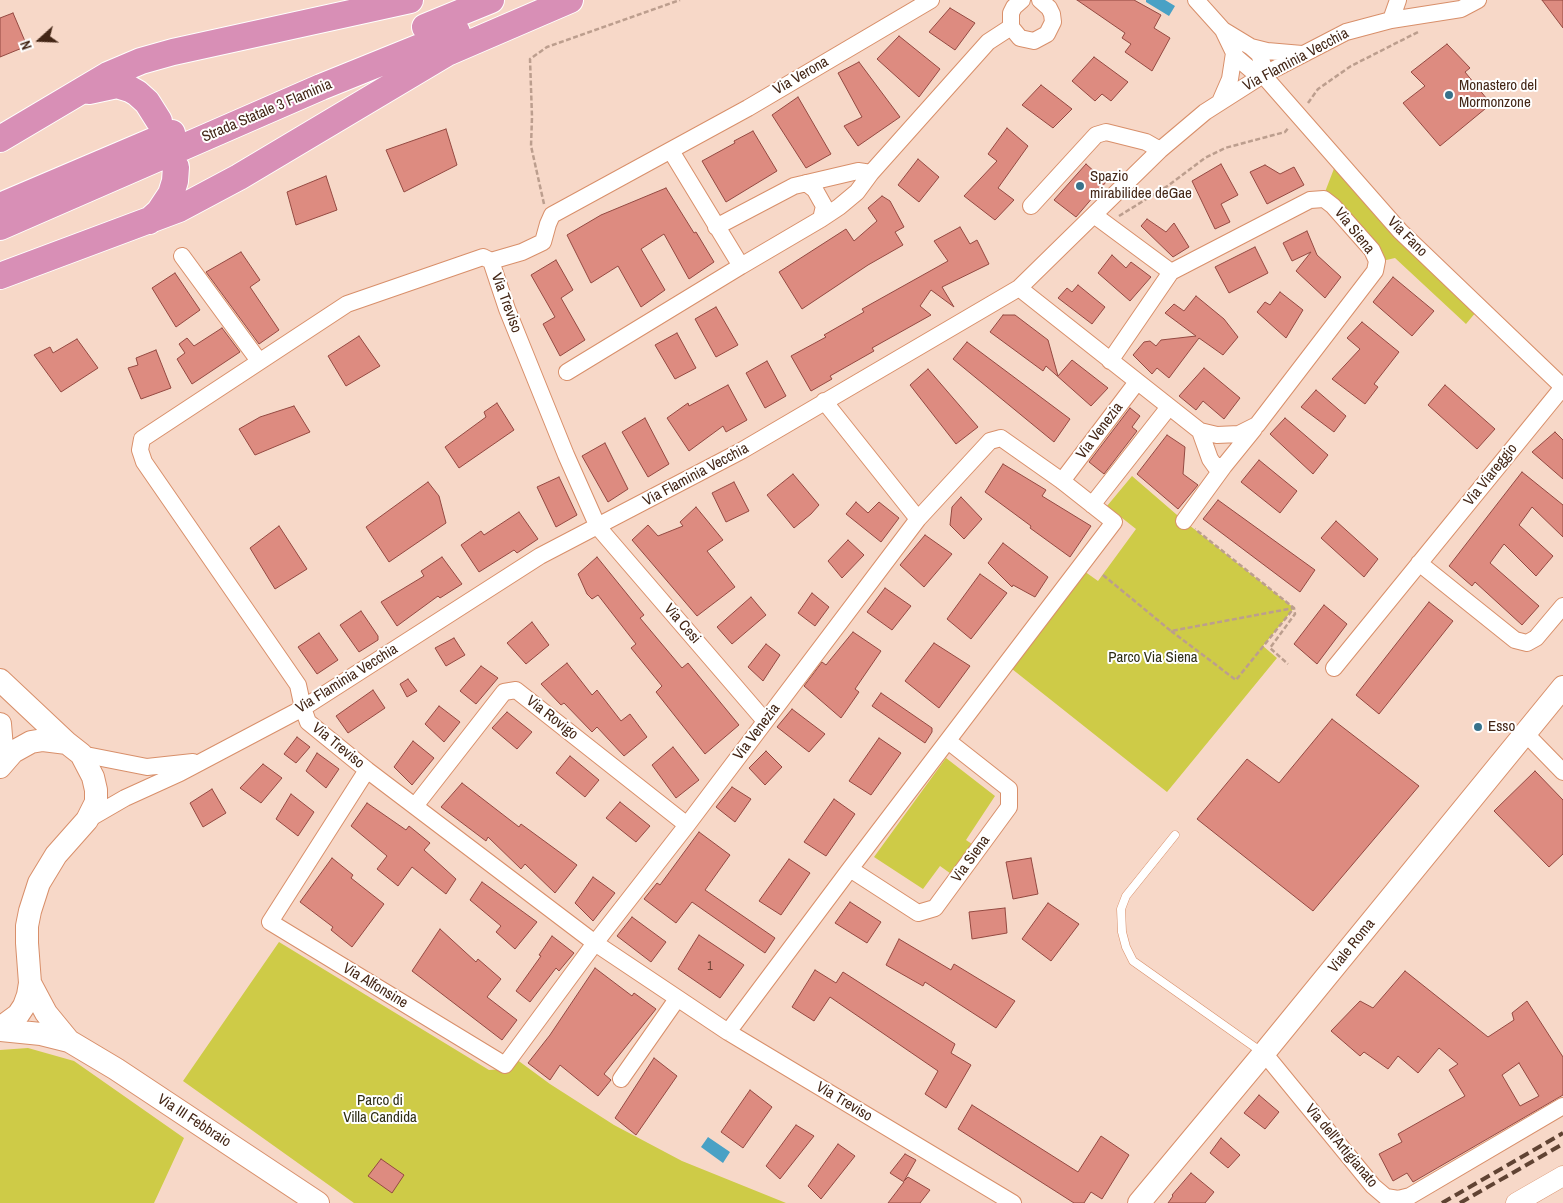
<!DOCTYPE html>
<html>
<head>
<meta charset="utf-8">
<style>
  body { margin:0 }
  #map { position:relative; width:1563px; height:1203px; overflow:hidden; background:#f7d8c8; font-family:"Archivo Narrow",sans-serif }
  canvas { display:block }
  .north { position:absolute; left:15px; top:15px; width:50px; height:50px; -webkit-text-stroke:4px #fff; paint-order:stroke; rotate:250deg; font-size:14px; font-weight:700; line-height:20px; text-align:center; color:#432616 }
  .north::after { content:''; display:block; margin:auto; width:18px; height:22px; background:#432616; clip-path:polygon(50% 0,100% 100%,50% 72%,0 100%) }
</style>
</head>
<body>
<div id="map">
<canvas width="1563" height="1203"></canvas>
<div class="north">N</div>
</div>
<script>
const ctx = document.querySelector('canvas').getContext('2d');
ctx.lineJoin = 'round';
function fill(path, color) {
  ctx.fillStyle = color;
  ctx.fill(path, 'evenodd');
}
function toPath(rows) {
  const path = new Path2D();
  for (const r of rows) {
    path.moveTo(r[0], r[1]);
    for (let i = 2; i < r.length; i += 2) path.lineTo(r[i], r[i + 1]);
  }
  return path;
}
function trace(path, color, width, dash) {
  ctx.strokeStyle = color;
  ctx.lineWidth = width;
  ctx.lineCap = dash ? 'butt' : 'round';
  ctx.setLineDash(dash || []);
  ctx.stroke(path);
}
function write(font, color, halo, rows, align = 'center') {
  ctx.font = font + ' "Archivo Narrow",sans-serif';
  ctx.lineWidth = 4;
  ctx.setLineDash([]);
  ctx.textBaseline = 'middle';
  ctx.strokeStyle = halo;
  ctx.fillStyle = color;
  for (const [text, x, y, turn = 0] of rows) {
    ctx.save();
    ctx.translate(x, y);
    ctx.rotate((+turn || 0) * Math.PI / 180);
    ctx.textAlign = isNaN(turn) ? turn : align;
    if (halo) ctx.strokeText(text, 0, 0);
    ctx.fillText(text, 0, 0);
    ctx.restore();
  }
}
fill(toPath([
  [1335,166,1476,312,1466,324,1395,258,1382,261,1325,192],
  [1132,476,1184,521,1294,608,1263,646,1277,658,1167,792,1012,669,1084,571,1098,581,1136,529,1107,506],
  [946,758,995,796,966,840,975,846,954,876,940,866,923,889,874,857],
  [279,942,489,1070,505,1069,516,1059,550,1084,614,1125,682,1161,786,1203,354,1203,183,1081],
  [28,1048,74,1061,184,1138,154,1203,0,1203,0,1050]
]), '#cecb47');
fill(toPath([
  [1146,0,1165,0,1175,6,1169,16,1146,2],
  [708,1137,730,1152,723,1163,701,1147]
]), '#49a1c5');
const building = toPath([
  [1077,0,1134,0,1161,15,1154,28,1170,38,1152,71,1125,52,1131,44,1122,38,1125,33,1077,0],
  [1542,0,1563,0,1563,28,1542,0],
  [950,8,975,23,955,50,929,32,950,8],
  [13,13,27,46,0,57,0,18,13,13],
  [899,36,940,69,919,97,877,59,899,36],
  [1447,44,1470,68,1465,72,1491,104,1440,146,1403,103,1425,86,1411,72,1447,44],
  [1094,57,1128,82,1111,101,1102,94,1095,101,1072,81,1094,57],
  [859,62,900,117,858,146,844,126,862,117,838,73,859,62],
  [1041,85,1072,109,1053,128,1022,105,1041,85],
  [798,97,831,154,806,168,772,115,798,97],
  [1007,128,1028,146,998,188,1014,200,995,220,964,196,997,161,988,154,1007,128],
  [446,129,457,165,404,192,386,150,446,129],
  [753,131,777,171,726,202,702,161,735,143,734,141,753,131],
  [918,159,939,177,919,202,898,185,918,159],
  [1086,164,1106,182,1076,217,1054,200,1086,164],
  [1221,164,1238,195,1221,204,1230,222,1215,229,1192,181,1221,164],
  [1265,165,1280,174,1294,167,1304,185,1267,204,1250,172,1265,165],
  [326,176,337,210,296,225,287,192,326,176],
  [666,188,694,233,696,232,714,262,689,279,664,234,641,249,665,290,641,307,618,266,591,283,567,235,601,215,666,188],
  [882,196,890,201,904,227,895,232,903,245,868,265,802,309,779,272,846,229,854,241,877,221,868,208,882,196],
  [1147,219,1166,232,1174,223,1189,247,1173,257,1141,226,1147,219],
  [960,227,970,244,977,240,989,264,942,287,954,307,931,290,920,306,931,315,872,348,874,351,830,376,832,379,811,391,791,356,826,337,824,335,864,312,862,309,948,261,934,241,960,227],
  [1307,231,1317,255,1341,277,1325,298,1296,271,1311,252,1292,261,1283,243,1307,231],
  [1255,247,1268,273,1229,293,1215,267,1255,247],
  [241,252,260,280,250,287,279,330,259,344,206,272,241,252],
  [1112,255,1126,268,1131,262,1151,277,1130,301,1098,273,1112,255],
  [556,260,573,290,561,298,585,340,560,356,543,324,555,317,531,275,556,260],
  [175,273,200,310,176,327,152,288,175,273],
  [1393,277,1434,311,1412,336,1373,302,1393,277],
  [1078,285,1105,307,1092,324,1058,298,1067,288,1072,292,1078,285],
  [1280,292,1303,310,1286,338,1257,312,1265,302,1270,305,1280,292],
  [1196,296,1224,319,1238,337,1223,355,1199,338,1169,378,1157,368,1152,374,1133,355,1144,342,1150,341,1156,346,1161,340,1196,336,1165,313,1174,304,1184,311,1196,296],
  [716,307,738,345,716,357,695,319,716,307],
  [1003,315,1015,315,1048,340,1058,376,1072,360,1108,388,1091,406,1046,366,1043,371,990,332,1003,315],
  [1362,322,1399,352,1374,384,1378,387,1365,404,1332,379,1360,349,1347,338,1362,322],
  [222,328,240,352,192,384,177,359,185,353,179,344,187,338,194,346,222,328],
  [677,333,696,368,675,379,655,345,677,333],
  [359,336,380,366,346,386,328,356,359,336],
  [77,339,98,368,61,392,34,355,50,347,53,353,77,339],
  [967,342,1070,419,1054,442,953,359,967,342],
  [156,350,171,388,141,399,128,368,138,365,136,358,156,350],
  [767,361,786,396,765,408,746,373,767,361],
  [1204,368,1240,398,1224,419,1203,401,1196,410,1179,396,1204,368],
  [928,369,978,427,956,444,910,385,928,369],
  [728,385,747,420,726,432,723,426,689,451,667,418,688,403,689,406,728,385],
  [1445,385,1495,429,1477,449,1428,405,1445,385],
  [1316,390,1346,416,1334,432,1301,407,1316,390],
  [497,403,514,430,459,468,445,447,486,417,484,412,497,403],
  [294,406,310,432,255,455,239,429,260,417,294,406],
  [1130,408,1140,416,1132,427,1137,431,1104,474,1089,462,1130,408],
  [645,418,669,464,648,477,622,432,645,418],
  [1285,418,1328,455,1313,474,1270,434,1285,418],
  [1555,432,1563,440,1563,479,1532,452,1555,432],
  [1167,435,1185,447,1183,474,1198,485,1178,509,1137,474,1167,435],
  [605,443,628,489,608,502,582,456,605,443],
  [1259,460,1297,491,1280,513,1241,482,1259,460],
  [1003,464,1046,490,1042,496,1091,526,1070,557,1030,528,1031,526,985,492,1003,464],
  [1522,472,1563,505,1563,537,1532,507,1519,525,1553,556,1536,576,1504,544,1490,563,1539,606,1522,625,1475,582,1472,586,1449,566,1522,472],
  [793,474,819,505,811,514,794,528,767,495,793,474],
  [559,477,577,515,556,527,537,487,559,477],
  [428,482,439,496,446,523,389,562,366,527,428,482],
  [734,482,749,511,726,522,712,493,734,482],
  [961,497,982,519,964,539,950,525,952,507,961,497],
  [1218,500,1315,570,1300,592,1203,519,1218,500],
  [856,502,868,513,879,502,899,518,881,542,846,514,856,502],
  [696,507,723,540,707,551,735,587,697,616,632,540,648,525,658,536,683,526,680,522,696,507],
  [519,512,538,539,517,553,514,550,479,572,461,545,481,531,484,535,519,512],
  [1336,521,1378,559,1364,577,1321,538,1336,521],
  [279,526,307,569,275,589,250,548,279,526],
  [925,535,952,554,924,587,900,565,925,535],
  [848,540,864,555,842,578,828,561,848,540],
  [1003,543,1048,577,1035,597,1013,585,1012,587,988,563,1003,543],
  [442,557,462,584,440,598,438,596,397,626,381,602,424,576,421,571,442,557],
  [597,557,644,615,640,618,682,668,688,663,739,725,705,754,656,692,662,686,631,648,636,644,598,595,592,599,587,594,578,574,597,557],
  [980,574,1007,593,971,639,947,619,980,574],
  [885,588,911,606,892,630,867,612,885,588],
  [812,593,829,607,815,626,798,613,812,593],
  [751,597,766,615,732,644,717,627,751,597],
  [1429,602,1453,621,1379,714,1356,695,1429,602],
  [1324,605,1347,624,1317,664,1294,644,1324,605],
  [361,611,378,636,378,640,359,652,340,625,361,611],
  [532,622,549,645,526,664,507,643,532,622],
  [853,632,881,651,855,689,859,692,841,718,804,686,822,662,826,665,853,632],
  [319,633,338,660,317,674,298,647,319,633],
  [454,638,465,655,446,666,435,648,454,638],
  [934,643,970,666,939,708,905,681,934,643],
  [766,644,780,655,763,681,748,667,766,644],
  [567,663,592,695,597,690,621,721,630,714,647,737,624,756,597,727,592,732,564,703,561,705,541,684,567,663],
  [481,666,498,678,476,704,460,691,481,666],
  [408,679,417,691,407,697,400,684,408,679],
  [373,690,385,708,348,733,336,716,373,690],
  [881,693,932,728,932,732,925,743,872,706,881,693],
  [439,706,460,722,444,742,425,724,439,706],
  [792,709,825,734,809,752,777,727,792,709],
  [507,712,532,732,517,749,492,728,507,712],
  [1332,719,1419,786,1313,911,1197,819,1247,759,1279,783,1332,719],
  [297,737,310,747,296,763,284,754,297,737],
  [879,738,901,753,871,795,849,781,879,738],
  [413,741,434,758,412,785,394,767,413,741],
  [673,747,699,780,676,798,652,765,673,747],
  [766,751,782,767,765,785,749,768,766,751],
  [317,753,339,769,326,788,306,771,317,753],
  [570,756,599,780,585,797,556,773,570,756],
  [263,764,282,778,261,803,240,788,263,764],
  [1535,771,1563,800,1563,854,1549,867,1494,811,1535,771],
  [462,783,519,827,521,824,577,865,555,893,525,864,521,869,488,837,486,841,441,807,462,783],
  [732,787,751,799,735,822,716,807,732,787],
  [212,789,226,813,203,827,190,803,212,789],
  [291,794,314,812,298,836,276,819,291,794],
  [834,799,855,814,826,856,804,842,834,799],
  [620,802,650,826,636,842,606,818,620,802],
  [367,803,406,830,409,826,430,843,424,850,456,879,446,894,412,867,398,886,377,869,387,856,351,826,367,803],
  [699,832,730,855,705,890,775,938,765,953,692,902,676,923,644,899,657,883,660,885,699,832],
  [332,858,353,875,351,878,384,904,352,947,331,930,333,927,300,902,332,858],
  [1031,858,1038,894,1013,899,1006,862,1031,858],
  [789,859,810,873,781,915,759,901,789,859],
  [593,877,615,893,593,921,575,903,593,877],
  [482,882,537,922,515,949,496,932,501,926,470,900,482,882],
  [850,902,881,922,867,943,835,923,850,902],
  [1048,903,1079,924,1051,961,1022,939,1048,903],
  [1005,908,1007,933,972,939,969,912,1005,908],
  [632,917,666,942,651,962,617,936,632,917],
  [440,929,476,962,478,959,501,979,487,997,517,1020,502,1040,412,971,440,929],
  [699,935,744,965,720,998,678,969,699,935],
  [552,936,574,953,559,971,556,968,530,1002,516,991,541,956,539,955,552,936],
  [899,939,951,970,954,964,1015,1001,996,1028,925,982,923,986,886,965,899,939],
  [595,968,632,996,634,993,656,1009,604,1074,611,1080,598,1096,560,1065,550,1080,528,1063,550,1035,595,968],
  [815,970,836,983,843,972,955,1044,951,1053,971,1065,946,1108,925,1094,938,1071,830,997,814,1021,792,1007,815,970],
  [1405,971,1488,1037,1514,1020,1512,1013,1527,1001,1563,1057,1563,1095,1413,1182,1407,1173,1393,1181,1379,1154,1402,1142,1398,1134,1465,1096,1449,1070,1458,1064,1439,1048,1418,1073,1398,1056,1388,1069,1364,1052,1360,1056,1331,1031,1360,1001,1373,1008,1405,971],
  [1519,1063,1539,1096,1520,1106,1502,1075,1519,1063],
  [654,1058,677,1076,636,1135,615,1118,654,1058],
  [750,1090,772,1107,743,1148,721,1132,750,1090],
  [1259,1095,1279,1112,1265,1129,1244,1113,1259,1095],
  [972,1105,1078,1172,1101,1136,1129,1155,1102,1199,1091,1192,1084,1203,1074,1203,958,1129,972,1105],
  [796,1125,814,1136,780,1179,766,1166,796,1125],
  [1221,1138,1240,1155,1228,1168,1210,1153,1221,1138],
  [838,1144,855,1156,821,1199,808,1186,838,1144],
  [905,1154,916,1160,904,1181,908,1177,930,1190,920,1203,888,1203,904,1182,890,1173,905,1154],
  [381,1159,404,1175,392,1193,368,1176,381,1159],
  [1191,1173,1214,1192,1205,1203,1168,1203,1173,1196,1172,1195,1191,1173]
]);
fill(building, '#dd8b80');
trace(building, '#944941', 1);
const service = toPath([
  [1175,835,1126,896,1121,909,1122,932,1126,947,1133,961,1263,1053]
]);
const minor = toPath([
  [1022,0,1014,7,1011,13,1011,27,1020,38,1034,41,1047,34,1053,22,1052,14,1049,8,1040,0],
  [1196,0,1223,30,1251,47,1259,54,1263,65,1263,75],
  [1391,20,1398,0],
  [1223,30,1236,57,1250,69,1263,75,1400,231,1563,387],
  [1251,47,1267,51,1302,54],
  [1220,102,1230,79,1234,53],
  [806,183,815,190,824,206,821,219],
  [1031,206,1096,135,1106,132,1146,142,1160,150],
  [716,227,794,186,858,171,871,173],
  [182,256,259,361],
  [491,261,522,252,543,242,548,224,552,215,748,108,931,0],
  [741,266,821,219,839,207,857,192,871,173,988,42,1011,27],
  [1019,288,1200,431,1217,435,1239,434,1257,425,1375,271,1377,261,1372,250,1333,206,1324,199,1310,200,1171,272,1094,215],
  [1110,361,1171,272],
  [567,372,741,266,671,151],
  [824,401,918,519],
  [1200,431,1210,459,1215,466,1224,466,1254,429],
  [1062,481,1137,382],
  [1092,505,1169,407],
  [1184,521,1224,466],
  [1419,563,1515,640,1527,643,1536,638,1563,606],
  [1334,668,1563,387],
  [765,721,598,527,566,455,507,309,491,261,483,257,347,304,142,439,140,450,144,462,298,685,303,708,308,722,367,770,595,943,728,1032,1013,1203],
  [1526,734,1563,772],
  [81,754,147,767,193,762],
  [367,770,270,922,505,1065,595,943,687,825,918,519,990,441,1001,438,1062,481,1114,522,850,869,728,1032],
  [415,806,504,692,516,690,687,825],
  [87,820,125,798,180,773,303,708,540,556,741,451,1019,288,1160,150,1205,112,1263,75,1346,32,1391,20,1461,9,1478,0],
  [850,869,918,913,935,908,1009,807,1009,789,948,741],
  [1264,1053,1373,1186,1386,1197,1398,1199,1410,1196,1563,1106],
  [621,1079,677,999]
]);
const tertiary = toPath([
  [1516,1203,1563,1176]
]);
const secondary = toPath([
  [0,680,67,743],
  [0,724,2,748,0,761],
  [0,767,13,752,31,742,43,740,67,743,81,754,93,777,96,790,96,802,87,820,56,855,39,883,30,911,27,926,27,943,30,983,28,995,24,1006,18,1015,0,1028],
  [30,983,46,1013,69,1041,116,1069,318,1203],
  [0,1030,41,1034,69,1041],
  [1139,1203,1264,1053,1563,687]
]);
const trunk = toPath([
  [425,27,491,0],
  [89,91,117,85,130,89,137,93,147,102,159,121],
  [0,139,108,75,141,61,173,52,410,0],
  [0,206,172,133],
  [149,221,159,212,171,194,175,181,176,167],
  [0,227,321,87,457,32],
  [0,276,179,209,239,177,447,53,570,0]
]);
trace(service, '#d88f6a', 9);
trace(minor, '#d88f6a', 18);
trace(tertiary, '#d88f6a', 21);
trace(secondary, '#d88f6a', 24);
trace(trunk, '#fff', 28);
trace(toPath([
  [1308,103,1318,89,1351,66,1420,31],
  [544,204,531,146,532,117,530,59,547,47,680,0],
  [1119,216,1169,185,1205,158,1225,148,1285,132,1289,127],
  [1103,575,1171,631,1294,608,1295,614,1270,648,1288,664],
  [1171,631,1236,680,1294,608,1195,529]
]), '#bc9e8e', 2.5, [5, 2.5]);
trace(service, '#fff', 8);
trace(minor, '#fff', 16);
trace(tertiary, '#fff', 20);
trace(secondary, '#fff', 22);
trace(trunk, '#d88fb6', 26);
trace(toPath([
  [1442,1203,1563,1133],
  [1460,1203,1563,1144]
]), '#604333', 4, [10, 5]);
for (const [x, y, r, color] of [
  [1449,95,5,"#38728b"],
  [1080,186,5,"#38728b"],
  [1478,727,5,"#38728b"]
]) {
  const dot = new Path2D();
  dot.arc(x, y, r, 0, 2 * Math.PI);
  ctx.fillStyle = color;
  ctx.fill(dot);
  trace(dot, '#fff', 2);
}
write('12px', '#6a3f30', null, [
  ["1",710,967]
]);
write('15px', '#432616', '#fff', [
  ["Via Flaminia Vecchia",1296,60,-28],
  ["Via Verona",801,76,-30],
  ["Strada Statale 3 Flaminia",267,111,-23],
  ["Via Siena",1354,231,51],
  ["Via Fano",1407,237,45],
  ["Via Treviso",506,303,70],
  ["Via Venezia",1100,431,-53],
  ["Via Flaminia Vecchia",696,475,-28],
  ["Via Viareggio",1491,475,-51],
  ["Via Cesi",682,624,49],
  ["Via Flaminia Vecchia",347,679,-32],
  ["Via Rovigo",552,718,38],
  ["Via Venezia",757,732,-53],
  ["Via Treviso",338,746,39],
  ["Via Siena",971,859,-54],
  ["Viale Roma",1352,946,-51],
  ["Via Alfonsine",375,986,31],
  ["Via Treviso",844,1102,31],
  ["Via III Febbraio",194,1121,33],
  ["Via dell'Artigianato",1341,1146,50]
]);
write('15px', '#432616', '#fff', [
  ["Monastero del",1459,86],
  ["Mormonzone",1459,103],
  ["Spazio",1090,177],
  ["mirabilidee deGae",1090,194],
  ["Esso",1488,727]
], 'left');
write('15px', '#2e2d15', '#fff', [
  ["Parco Via Siena",1153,658],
  ["Parco di",380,1101],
  ["Villa Candida",380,1118]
]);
</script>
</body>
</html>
